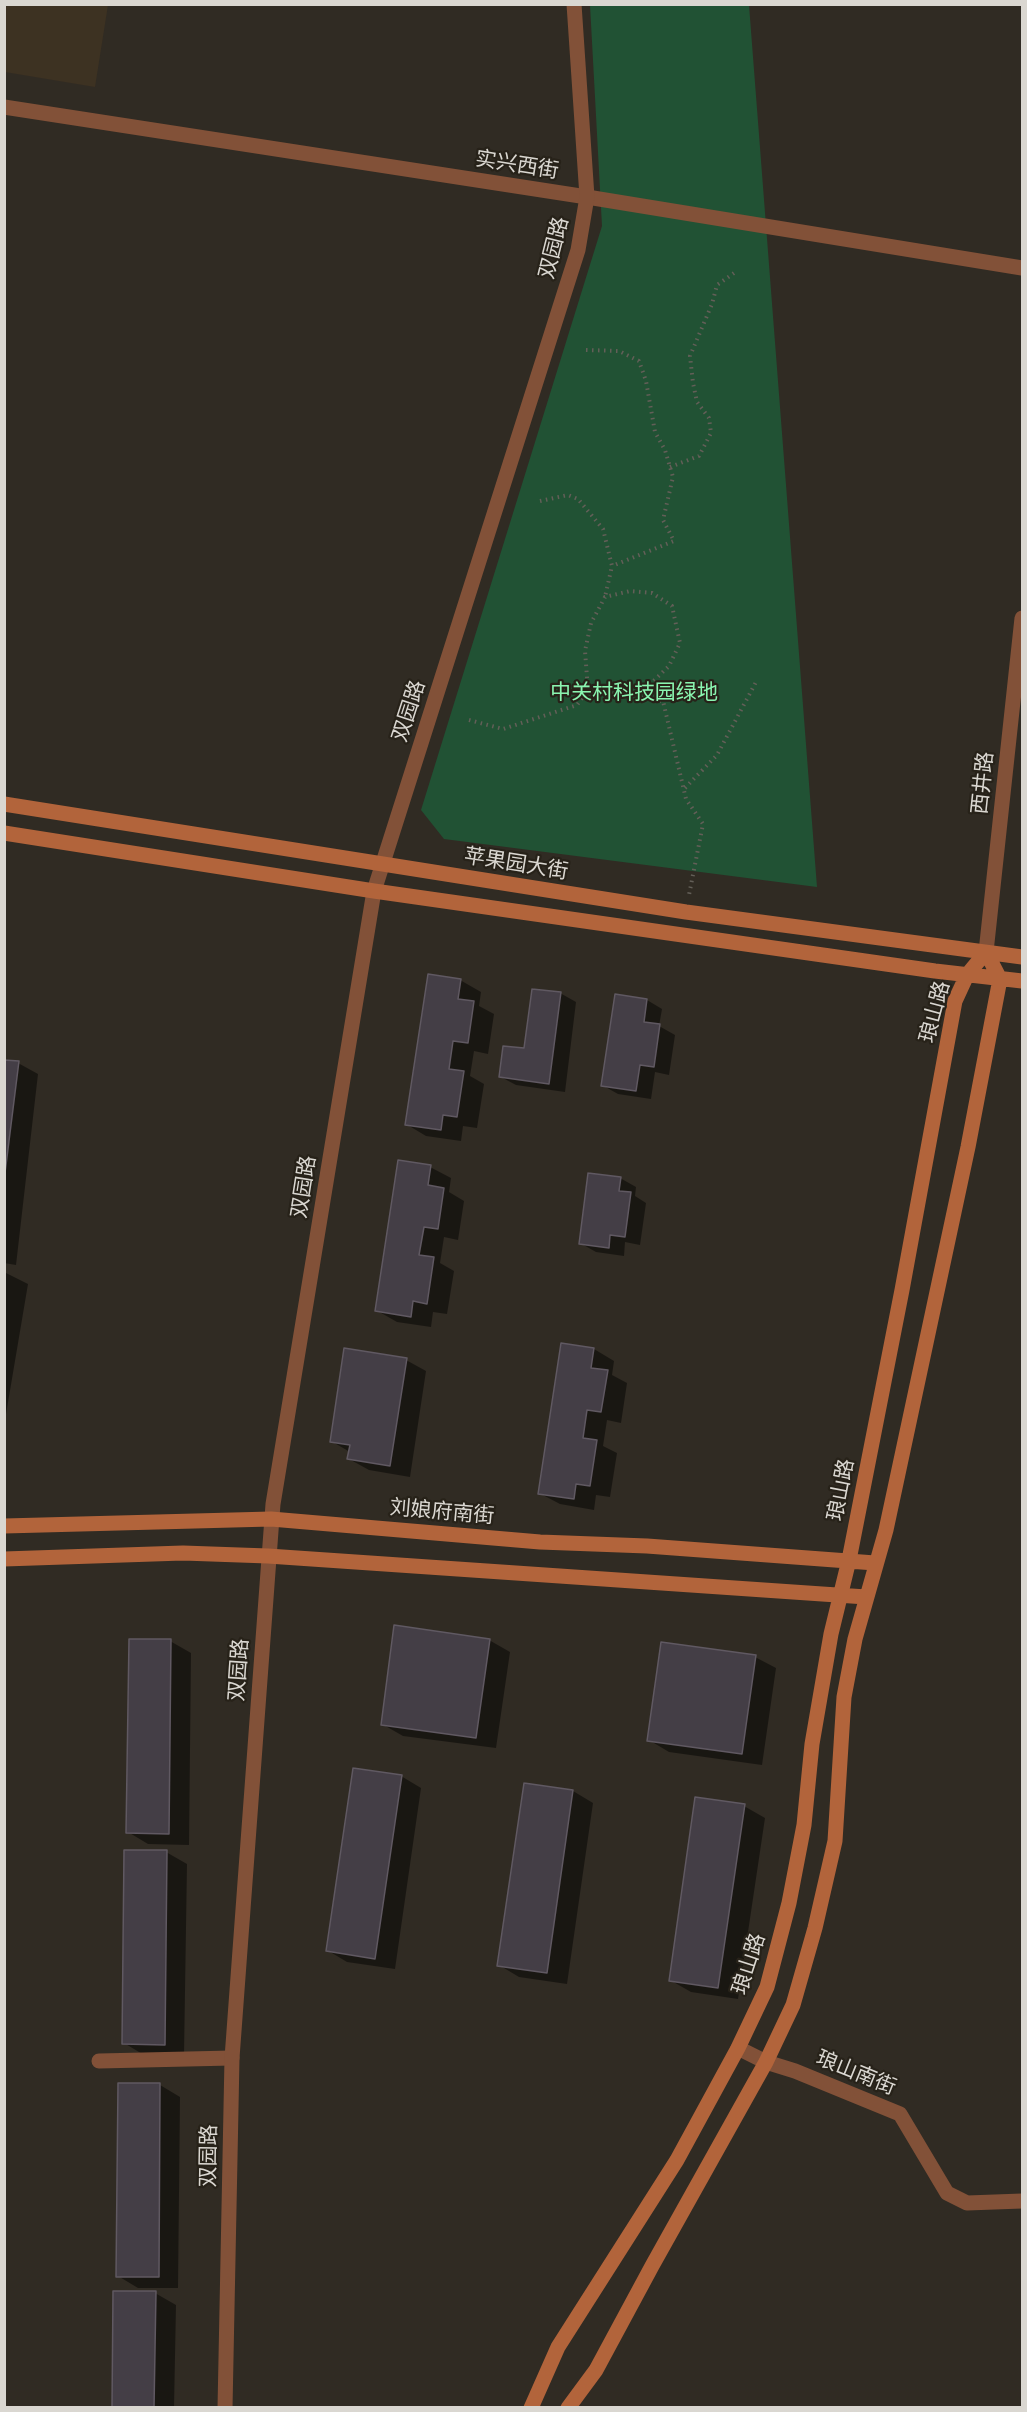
<!DOCTYPE html>
<html>
<head>
<meta charset="utf-8">
<style>
  body { margin:0 }
  #map { position:relative; width:1027px; height:2412px; overflow:hidden; background:#302b23; font-family:"Alegreya Sans",sans-serif }
  canvas { display:block }
  .frame { position:absolute; inset:0; border:6px solid #dad7d1; pointer-events:none }
</style>
</head>
<body>
<div id="map">
<canvas width="1027" height="2412"></canvas>
<div class="frame"></div>
</div>
<script>
const ctx = document.querySelector('canvas').getContext('2d');
ctx.lineJoin = 'round';
function fill(path, color) {
  ctx.fillStyle = color;
  ctx.fill(path, 'evenodd');
}
function toPath(rows) {
  const path = new Path2D();
  for (const r of rows) {
    path.moveTo(r[0], r[1]);
    for (let i = 2; i < r.length; i += 2) path.lineTo(r[i], r[i + 1]);
  }
  return path;
}
function trace(path, color, width, dash) {
  ctx.strokeStyle = color;
  ctx.lineWidth = width;
  ctx.lineCap = dash ? 'butt' : 'round';
  ctx.setLineDash(dash || []);
  ctx.stroke(path);
}
function write(font, color, halo, rows, align = 'center') {
  ctx.font = font + ' "Alegreya Sans","Noto Sans SC",sans-serif';
  ctx.lineWidth = 4.5;
  ctx.setLineDash([]);
  ctx.textBaseline = 'middle';
  ctx.strokeStyle = halo;
  ctx.fillStyle = color;
  for (const [text, x, y, turn = 0] of rows) {
    ctx.save();
    ctx.translate(x, y);
    ctx.rotate((+turn || 0) * Math.PI / 180);
    ctx.textAlign = isNaN(turn) ? turn : align;
    if (halo) ctx.strokeText(text, 0, 0);
    ctx.fillText(text, 0, 0);
    ctx.restore();
  }
}
fill(toPath([
  [4,5,108,5,95,87,5,72]
]), '#3d3222');
fill(toPath([
  [590,5,749,5,817,887,444,839,421,810,602,226]
]), '#215234');
fill(toPath([
  [460,980,481,992,479,1006,494,1014,488,1054,474,1051,470,1076,484,1084,477,1128,463,1126,461,1141,426,1136,406,1124],
  [560,993,576,1002,565,1092,516,1085,501,1077,525,1050],
  [616,996,647,1000,662,1009,659,1026,675,1035,669,1075,655,1072,651,1099,618,1094,602,1085],
  [4,1061,18,1063,38,1074,16,1265,4,1263],
  [430,1167,451,1178,449,1192,464,1201,458,1240,444,1237,440,1263,454,1271,447,1314,433,1312,431,1327,397,1322,376,1310],
  [620,1178,636,1187,635,1196,646,1203,640,1245,625,1242,624,1256,596,1252,580,1243],
  [4,1272,28,1284,4,1426],
  [594,1349,614,1361,612,1375,627,1383,621,1423,607,1420,603,1446,617,1453,610,1497,596,1495,594,1510,560,1504,539,1493],
  [406,1360,426,1371,410,1477,369,1470,349,1459,350,1452,331,1441],
  [489,1640,510,1652,496,1748,403,1736,382,1724],
  [170,1641,191,1653,189,1845,148,1844,128,1832],
  [755,1657,776,1668,762,1765,669,1752,649,1740],
  [401,1776,421,1788,395,1969,347,1962,327,1950],
  [526,1784,573,1791,593,1803,567,1984,519,1977,499,1965],
  [744,1806,765,1818,738,1999,691,1992,670,1980],
  [166,1852,187,1864,184,2055,144,2055,124,2043],
  [160,2085,180,2097,178,2288,138,2288,118,2276],
  [155,2293,176,2305,174,2408,114,2408]
]), '#0007');
const building = toPath([
  [428,974,461,979,458,999,474,1001,468,1043,453,1041,449,1069,464,1071,457,1117,443,1115,441,1130,405,1125,428,974],
  [532,989,561,992,549,1084,499,1077,503,1046,524,1048,532,989],
  [615,994,647,999,644,1022,660,1024,654,1067,640,1065,636,1091,601,1086,615,994],
  [4,1060,19,1061,4,1181,4,1060],
  [398,1160,431,1165,428,1185,444,1188,438,1229,424,1227,419,1255,434,1257,427,1304,413,1301,411,1317,375,1311,398,1160],
  [588,1173,621,1177,619,1191,631,1192,625,1237,610,1235,609,1248,579,1244,588,1173],
  [561,1343,594,1348,591,1368,608,1370,601,1412,587,1410,583,1438,597,1440,590,1486,576,1484,574,1499,538,1494,561,1343],
  [344,1348,407,1358,390,1466,347,1459,350,1445,330,1442,344,1348],
  [394,1625,490,1639,476,1738,381,1725,394,1625],
  [129,1639,171,1639,169,1834,126,1833,129,1639],
  [661,1642,756,1655,742,1754,647,1741,661,1642],
  [353,1768,402,1775,375,1959,326,1951,353,1768],
  [524,1783,573,1790,547,1973,497,1966,524,1783],
  [695,1797,745,1804,718,1988,669,1981,695,1797],
  [124,1850,167,1850,165,2045,122,2044,124,1850],
  [118,2083,160,2083,159,2277,116,2277,118,2083],
  [113,2291,156,2291,154,2408,112,2408,113,2291]
]);
fill(building, '#443e46');
trace(building, '#605962', 1.5);
trace(toPath([
  [586,350,619,351,639,361,646,381,655,432,665,450,673,477,663,520,674,541,612,566],
  [670,467,699,456,711,433,709,418,697,402,693,383,690,356,712,304,717,285,737,271],
  [540,501,568,495,578,499,603,529,612,566,605,597],
  [588,690,585,651,591,623,605,597,630,591,652,593,672,606,680,643,669,666,638,696],
  [469,720,503,729,577,705,588,690,663,701,686,799,703,824,689,895],
  [685,788,717,755,756,682]
]), '#635f58', 4, [1.5, 4.5]);
trace(toPath([
  [4,107,587,197,1022,268],
  [738,2048,766,2062,795,2071,900,2114,947,2193,967,2203,1022,2201],
  [99,2061,232,2058]
]), '#825138', 15);
trace(toPath([
  [986,952,1022,618],
  [225,2408,232,2058,273,1504,374,891,578,250,587,197,574,4]
]), '#825138', 15);
trace(toPath([
  [4,804,686,912,1022,957],
  [4,833,374,891,935,971,1022,981],
  [4,1526,271,1519,540,1542,647,1546,875,1563],
  [4,1559,183,1553,268,1556,866,1597],
  [531,2408,558,2347,677,2160,738,2048,767,1987,789,1903,804,1825,812,1744,831,1634,849,1560,902,1290,955,1001,967,975,986,952],
  [568,2408,596,2370,652,2266,766,2062,793,2005,815,1928,835,1841,844,1697,855,1639,886,1530,968,1147,1000,979,986,952]
]), '#b2643b', 15);
write('21px', '#dad7d1', '#272219', [
  ["实兴西街",517,165,9],
  ["双园路",554,248,-76],
  ["双园路",409,711,-72],
  ["西井路",983,783,-84],
  ["苹果园大街",516,864,9],
  ["琅山路",935,1012,-75],
  ["双园路",304,1187,-81],
  ["琅山路",841,1490,-79],
  ["刘娘府南街",442,1512,5],
  ["双园路",239,1670,-86],
  ["琅山路",749,1964,-72],
  ["琅山南街",856,2073,22],
  ["双园路",209,2156,-89]
]);
write('21px', '#8af5b0', '#272219', [
  ["中关村科技园绿地",634,693]
]);
</script>
</body>
</html>
